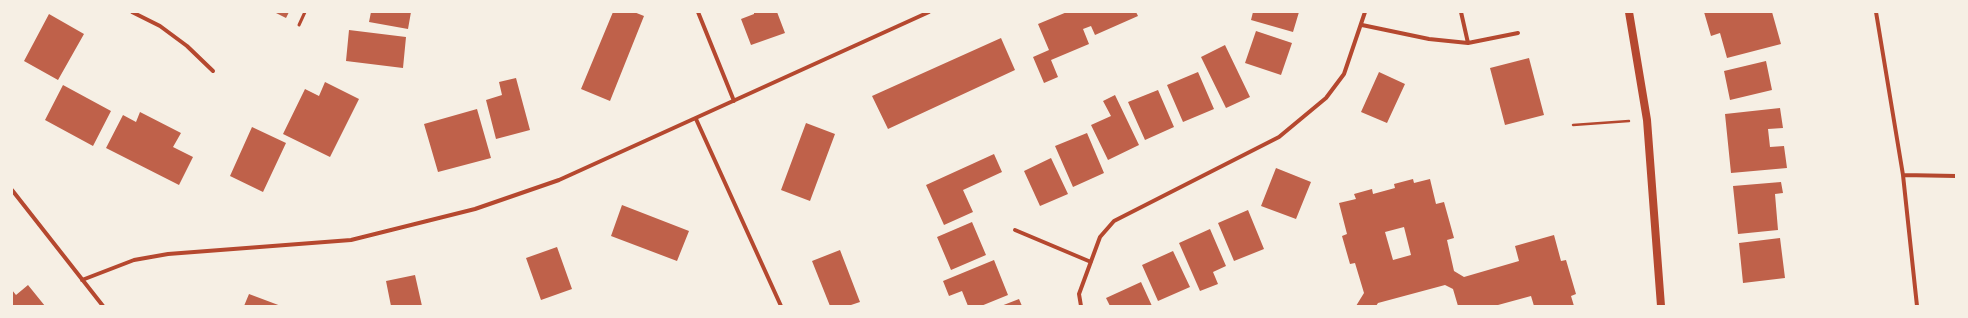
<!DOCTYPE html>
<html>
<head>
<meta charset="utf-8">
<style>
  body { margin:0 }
  #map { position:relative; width:1968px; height:318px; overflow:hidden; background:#f6efe4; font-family:Poppins,sans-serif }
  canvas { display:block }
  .frame { position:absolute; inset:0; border:13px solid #f6efe4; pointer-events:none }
</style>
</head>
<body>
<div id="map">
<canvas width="1968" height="318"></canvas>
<div class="frame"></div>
</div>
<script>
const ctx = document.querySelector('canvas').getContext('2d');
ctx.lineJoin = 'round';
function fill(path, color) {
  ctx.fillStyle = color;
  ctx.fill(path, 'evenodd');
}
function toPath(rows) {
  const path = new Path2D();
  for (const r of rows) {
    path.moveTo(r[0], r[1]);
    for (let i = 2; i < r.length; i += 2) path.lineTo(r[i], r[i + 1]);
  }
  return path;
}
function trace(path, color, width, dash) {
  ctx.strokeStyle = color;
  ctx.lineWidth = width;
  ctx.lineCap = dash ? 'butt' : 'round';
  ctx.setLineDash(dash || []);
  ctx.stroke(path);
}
fill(toPath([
  [274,12,289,12,286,18],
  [371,12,411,12,408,29,369,22],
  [613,12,634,12,644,16,610,101,581,89],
  [754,12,777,12,785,33,751,45,741,19,754,14],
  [1067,12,1136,12,1138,16,1095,35,1091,26,1083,29,1089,44,1051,60,1058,77,1044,83,1033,57,1049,50,1038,24],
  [1253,12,1299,12,1293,32,1251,20],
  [1704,12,1772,12,1781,44,1727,58,1720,33,1711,36],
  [49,14,84,34,58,80,24,61],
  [349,30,406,37,403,68,346,61],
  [1256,31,1292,43,1281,75,1245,63],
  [1001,38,1015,70,888,129,872,96],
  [1225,45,1250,97,1226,108,1201,57],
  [1529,58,1544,115,1505,125,1490,68],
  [1766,61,1772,90,1730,100,1724,71],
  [1198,72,1214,109,1183,122,1167,85],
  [1379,72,1405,84,1387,123,1361,112],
  [516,78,530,130,496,139,486,100,502,95,499,82],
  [325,82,359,99,330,157,283,134,305,89,319,96],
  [63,85,111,111,93,146,45,120],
  [1158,90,1174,127,1145,140,1128,102],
  [1115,95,1139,145,1108,160,1091,125,1111,116,1103,101],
  [1780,108,1783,128,1768,129,1770,147,1784,146,1787,168,1731,173,1725,114],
  [477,109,491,158,438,172,424,124],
  [140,112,181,133,173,147,193,157,179,185,106,148,123,115,136,122],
  [806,123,835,134,810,201,781,190],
  [252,127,286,143,263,192,230,176],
  [1087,133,1104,173,1073,187,1055,146],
  [994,154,1002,172,963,190,973,212,944,225,926,185],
  [1051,158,1068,194,1040,206,1024,171],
  [1276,168,1311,182,1296,219,1261,206],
  [1413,179,1414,183,1430,179,1436,204,1444,202,1454,238,1447,240,1454,271,1464,277,1519,261,1515,246,1554,235,1561,261,1566,260,1576,294,1571,296,1574,306,1534,306,1531,296,1498,305,1498,306,1458,306,1453,289,1445,285,1378,303,1376,306,1356,306,1364,293,1355,263,1350,264,1342,236,1347,234,1339,203,1356,199,1354,194,1372,189,1373,194,1395,188,1394,184],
  [1404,227,1411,255,1393,260,1385,232],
  [1781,182,1783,193,1775,194,1778,230,1738,234,1733,186],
  [622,205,689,231,677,261,611,236],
  [1248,210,1264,249,1234,261,1218,223],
  [972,222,986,255,951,270,937,237],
  [1210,229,1226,266,1213,272,1218,284,1200,291,1179,243],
  [1780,238,1785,278,1743,283,1739,243],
  [557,247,572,289,541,300,526,258],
  [840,250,860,302,848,306,830,306,812,261],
  [1173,251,1190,287,1158,301,1142,265],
  [994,260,1008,295,981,306,968,306,962,291,949,296,943,281],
  [415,275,422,306,391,306,386,281],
  [1141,282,1152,306,1110,306,1106,298],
  [28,285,45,306,12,306,12,290,16,295],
  [249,294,281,306,244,306],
  [1019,299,1022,306,1001,306]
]), '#bf614a');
trace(toPath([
  [1573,125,1629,121]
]), '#b5482f', 2.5);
trace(toPath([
  [299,25,305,12]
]), '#b5482f', 3);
trace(toPath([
  [132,12,160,26,187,46,213,71],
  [698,12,734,101],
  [1461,12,1468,43],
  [1876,12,1903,175,1917,306],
  [1362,25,1429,39,1468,43,1518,33],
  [696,119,781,306],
  [1903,175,1956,176],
  [12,190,103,306],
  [1015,230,1091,262],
  [82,280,134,260,168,254,351,240,475,209,559,180,929,12],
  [1081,306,1079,294,1100,237,1114,221,1279,137,1326,98,1344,74,1365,12]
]), '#b5482f', 4);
trace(toPath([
  [1629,12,1647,120,1661,306]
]), '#b5482f', 8);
</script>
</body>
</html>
